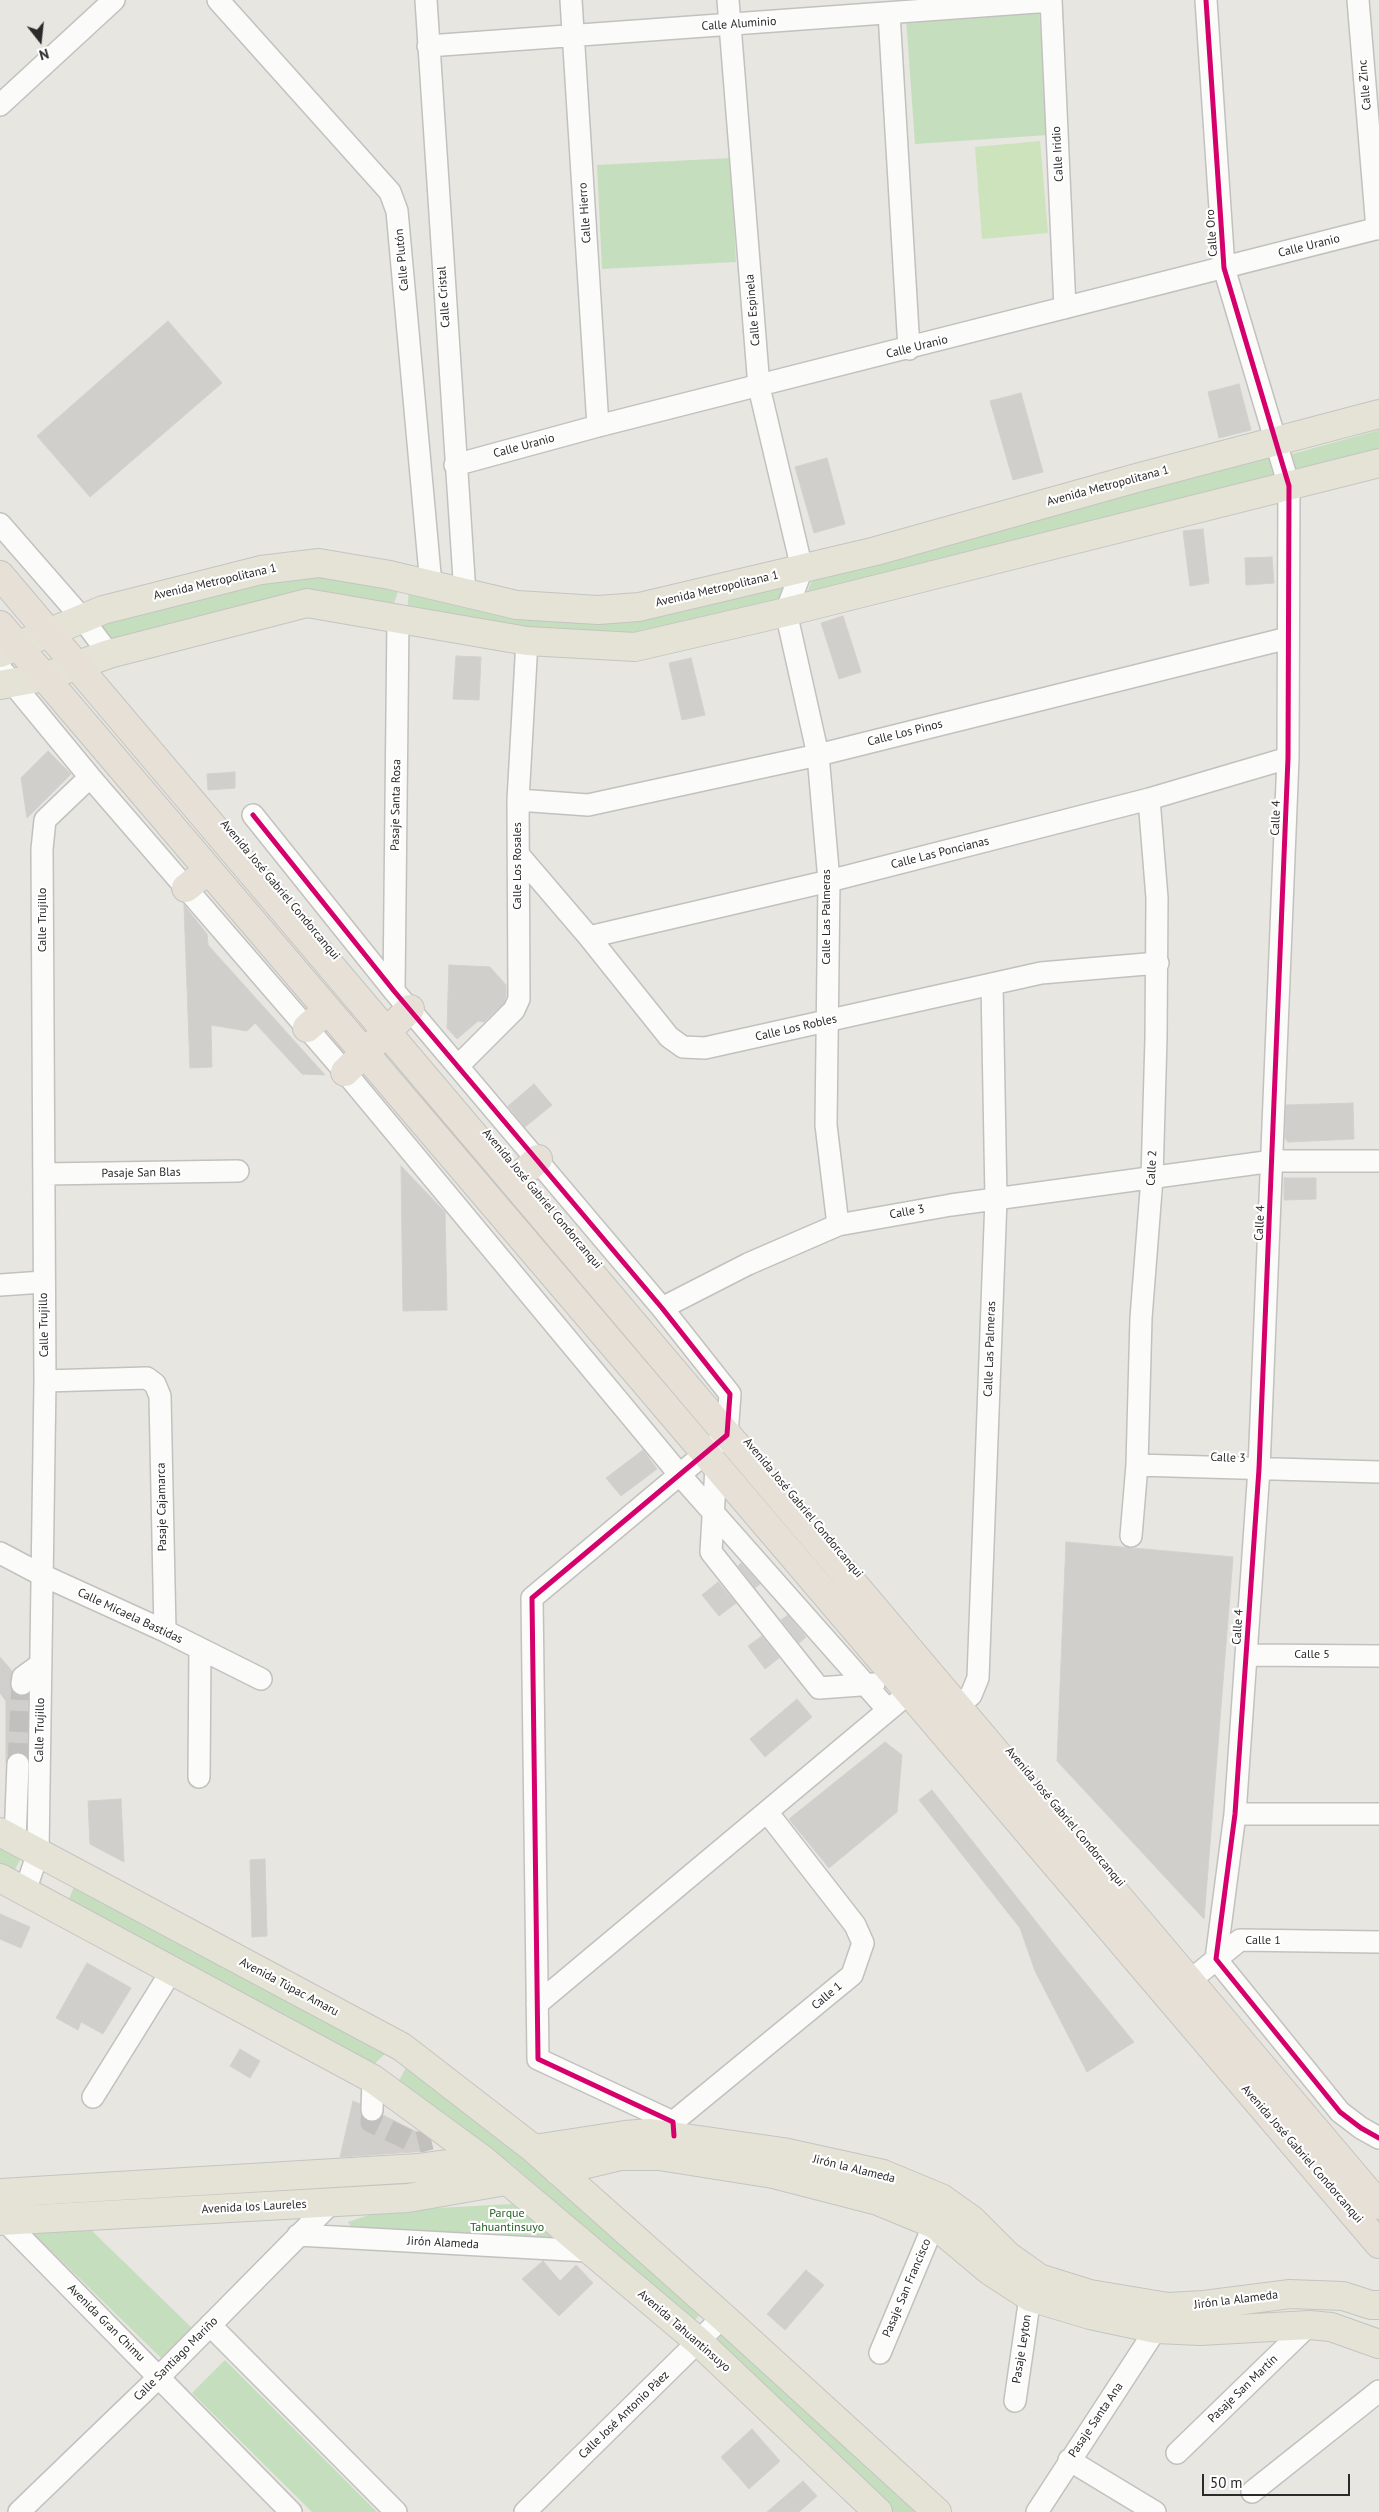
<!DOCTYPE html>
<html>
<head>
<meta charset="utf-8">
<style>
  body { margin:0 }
  #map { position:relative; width:1379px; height:2512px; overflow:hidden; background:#e7e6e1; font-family:"PT Sans",sans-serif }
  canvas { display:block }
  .north { position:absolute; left:15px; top:15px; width:50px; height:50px; -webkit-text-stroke:4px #fff; paint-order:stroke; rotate:164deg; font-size:14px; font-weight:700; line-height:20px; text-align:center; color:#2a2a2a }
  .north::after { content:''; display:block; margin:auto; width:18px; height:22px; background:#2a2a2a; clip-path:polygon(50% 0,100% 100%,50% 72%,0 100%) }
  .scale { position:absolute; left:1202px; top:2474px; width:148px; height:22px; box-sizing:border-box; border:2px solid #2a2a2a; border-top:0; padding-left:6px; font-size:15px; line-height:18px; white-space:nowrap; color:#2a2a2a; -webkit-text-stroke:4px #fff; paint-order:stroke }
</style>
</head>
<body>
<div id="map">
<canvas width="1379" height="2512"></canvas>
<div class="north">N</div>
<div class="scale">50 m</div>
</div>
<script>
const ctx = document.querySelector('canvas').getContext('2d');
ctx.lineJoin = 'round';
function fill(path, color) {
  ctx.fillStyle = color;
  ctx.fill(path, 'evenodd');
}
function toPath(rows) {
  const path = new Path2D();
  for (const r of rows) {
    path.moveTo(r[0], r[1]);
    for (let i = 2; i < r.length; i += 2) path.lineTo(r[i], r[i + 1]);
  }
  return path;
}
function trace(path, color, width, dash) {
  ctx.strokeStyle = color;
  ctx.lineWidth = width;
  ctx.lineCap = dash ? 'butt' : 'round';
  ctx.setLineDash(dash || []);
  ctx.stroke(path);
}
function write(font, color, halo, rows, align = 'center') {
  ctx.font = font + ' "PT Sans",sans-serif';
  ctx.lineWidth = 4.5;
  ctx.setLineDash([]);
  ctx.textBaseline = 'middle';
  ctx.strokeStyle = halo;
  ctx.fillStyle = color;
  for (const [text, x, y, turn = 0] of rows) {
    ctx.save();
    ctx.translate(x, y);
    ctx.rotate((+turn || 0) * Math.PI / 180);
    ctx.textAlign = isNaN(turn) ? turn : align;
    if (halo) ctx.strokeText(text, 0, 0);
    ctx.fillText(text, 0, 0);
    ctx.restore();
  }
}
fill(toPath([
  [1039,9,1048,135,915,144,906,18],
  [731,158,736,262,602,269,597,165],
  [1379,430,1379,455,1298,476,1292,454],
  [1268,457,1275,480,805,597,813,578],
  [318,573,400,586,392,609,308,595,113,643,96,624,266,581],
  [785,582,779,605,639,636,525,629,407,611,409,590,521,614],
  [0,1838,25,1851,12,1875,0,1869],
  [78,1878,387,2052,370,2068,68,1901],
  [407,2066,525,2148,707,2307,692,2323,513,2165,397,2084],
  [512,2204,557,2239,353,2230,348,2222,381,2211],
  [88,2227,192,2328,161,2358,30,2230],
  [730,2327,933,2512,894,2512,716,2341],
  [225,2360,377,2512,312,2512,192,2393]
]), '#c5dfbe');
fill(toPath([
  [1040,141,1048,233,982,239,975,147]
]), '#cde3bc');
const building = toPath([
  [168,321,222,383,90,497,37,436,168,321],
  [1239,384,1251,430,1219,438,1208,392,1239,384],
  [1021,393,1043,472,1013,480,990,401,1021,393],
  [827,458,845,524,814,533,795,467,827,458],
  [1203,529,1209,583,1190,586,1183,531,1203,529],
  [1272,557,1274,583,1246,585,1245,558,1272,557],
  [843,616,861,672,839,679,821,623,843,616],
  [456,656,481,657,479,700,453,699,456,656],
  [691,658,705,715,682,720,669,663,691,658],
  [48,751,71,774,27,818,21,778,48,751],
  [235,772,235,788,208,790,207,774,235,772],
  [184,905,207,934,208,945,325,1075,302,1074,255,1023,247,1031,211,1025,212,1067,190,1068,184,905],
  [449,965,490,967,506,985,506,996,504,1003,484,1022,478,1021,457,1039,447,1028,449,965],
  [534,1084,552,1105,525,1127,508,1106,534,1084],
  [1353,1103,1354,1139,1288,1142,1285,1138,1286,1105,1353,1103],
  [401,1166,445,1212,447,1310,403,1311,401,1166],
  [1284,1178,1316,1178,1316,1199,1284,1200,1284,1178],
  [643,1450,657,1469,621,1496,606,1478,643,1450],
  [1066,1542,1233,1557,1204,1919,1057,1761,1066,1542],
  [741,1563,760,1584,755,1588,738,1566,741,1563],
  [718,1582,736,1603,719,1616,702,1595,718,1582],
  [788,1615,806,1637,799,1643,781,1620,788,1615],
  [762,1636,779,1658,765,1669,748,1646,762,1636],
  [0,1657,12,1671,11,1689,20,1696,28,1695,27,1756,19,1752,13,1753,8,1757,6,1764,6,1701,0,1693,0,1657],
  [797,1699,812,1717,765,1757,750,1739,797,1699],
  [885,1742,902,1755,897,1812,829,1868,789,1819,885,1742],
  [932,1790,1060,1952,1134,2042,1087,2072,1035,1971,1020,1928,919,1800,932,1790],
  [121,1799,124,1862,90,1844,88,1801,121,1799],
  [265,1859,267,1936,252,1937,250,1860,265,1859],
  [0,1914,30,1927,21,1948,0,1939,0,1914],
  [87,1963,131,1988,103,2034,81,2022,78,2030,56,2018,87,1963],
  [240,2049,260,2061,250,2078,230,2066,240,2049],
  [353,2101,360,2104,361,2115,366,2121,377,2121,383,2115,421,2134,431,2141,427,2151,340,2157,353,2101],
  [543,2261,560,2281,576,2265,593,2283,559,2316,522,2279,543,2261],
  [806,2270,824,2285,785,2330,767,2314,806,2270],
  [752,2429,780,2461,749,2489,721,2457,752,2429],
  [803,2481,817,2496,799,2512,767,2512,803,2481]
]);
fill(building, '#d0cfcb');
trace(building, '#d2d1cd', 1);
trace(toPath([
  [18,1764,22,1684],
  [372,2110,371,2122,415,2143,431,2139]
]), '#c1c0bc', 21, [21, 11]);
const minor = toPath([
  [218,0,390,192,397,211,431,585],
  [426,0,465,594],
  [571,0,598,426],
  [728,0,759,387,802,569,786,612,818,755,829,881,826,1125,838,1225],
  [1051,0,1065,308],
  [1206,0,1224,268,1289,486,1288,758,1259,1469,1235,1814,1216,1959,1340,2112,1361,2128,1379,2138],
  [1358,0,1377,229],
  [889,13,909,349],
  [428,46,1051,1],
  [0,105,114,0],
  [455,465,598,426,1379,228],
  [0,524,82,618,109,654],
  [0,668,90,777,345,1072,680,1475,888,1710],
  [518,800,588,805,818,755,1288,638],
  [253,815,394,991,662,1308,730,1394,727,1435,532,1598,538,2059,673,2122,674,2136],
  [518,854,589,937,669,1037,683,1047,705,1048,1041,973,1158,963],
  [589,937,829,881,1149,799,1288,758],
  [394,991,398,619],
  [458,1066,514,1010,519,999,518,800,527,641],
  [44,1174,238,1171],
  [0,1285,43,1282],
  [662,1308,748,1264,838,1225,951,1205,1273,1161,1379,1161],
  [45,1381,147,1378,155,1384,160,1396,165,1631],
  [1137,1465,1379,1472],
  [716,1467,711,1552,819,1688,874,1684],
  [1131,1536,1137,1465,1141,1318,1152,1178,1156,1038,1157,898,1149,799],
  [0,1553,42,1575,165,1631,261,1679],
  [1246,1655,1379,1656],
  [22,1684,23,1677,41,1664],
  [958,1706,971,1695,978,1678,996,1199,992,984],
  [199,1777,200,1649],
  [1235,1814,1379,1814],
  [15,1840,18,1764],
  [25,1891,38,1853,45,1381,42,849,45,820,90,777],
  [1177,1991,1240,1940,1379,1942],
  [537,2004,898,1702],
  [93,2097,172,1970],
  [372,2110,373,2079],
  [673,2122,852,1975,863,1943,855,1925,767,1812],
  [4,2220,291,2512],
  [298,2235,589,2251],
  [210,2325,396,2512],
  [880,2353,934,2224],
  [1015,2401,1030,2297],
  [1177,2453,1309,2325],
  [1069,2460,1155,2512],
  [1252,2492,1379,2391],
  [19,2512,159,2377,331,2203],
  [525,2512,723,2317],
  [1037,2512,1156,2329]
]);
const major = toPath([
  [0,653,103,610,261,570,319,563,390,575,517,605,598,610,639,607,876,551,1140,477,1379,414],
  [0,685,44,677,109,654,307,603,527,641,635,647,786,612,1379,463],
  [0,1832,402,2047,534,2149,723,2317,937,2512],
  [0,1878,373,2079,482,2159,699,2342,878,2512],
  [534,2149,625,2135,650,2133,783,2152,883,2174,941,2198,972,2220,1008,2256,1039,2278,1090,2294,1168,2307,1204,2305,1290,2294,1343,2296,1371,2305,1379,2305],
  [558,2171,621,2156,659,2156,773,2174,878,2201,934,2224,990,2271,1030,2297,1090,2315,1156,2329,1200,2331,1309,2325,1331,2327,1379,2344],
  [0,2193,418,2168,482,2159],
  [0,2221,408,2198,506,2181]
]);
const highway = toPath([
  [0,575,1379,2205],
  [0,625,1379,2244],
  [186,888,208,870],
  [307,1028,327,1010],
  [345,1072,410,1009],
  [514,1181,538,1159]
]);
trace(minor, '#c2c1c0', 24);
trace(major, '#c4c4c2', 30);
trace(highway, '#c4c4c2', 30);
trace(minor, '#fbfbfa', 21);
trace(major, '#e4e3d6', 28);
trace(highway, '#e6e0d6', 28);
trace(toPath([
  [1206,0,1224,268,1289,486,1288,758,1259,1469,1235,1814,1216,1959,1340,2112,1361,2128,1379,2138],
  [253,815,394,991,662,1308,730,1394,727,1435,532,1598,538,2059,673,2122,674,2136]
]), '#d6006c', 5);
write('12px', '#2a2a2a', '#fff', [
  ["Calle Aluminio",739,24,-4],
  ["Calle Zinc",1365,85,-95],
  ["Calle Iridio",1058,154,-93],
  ["Calle Hierro",585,213,-94],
  ["Calle Oro",1212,233,-94],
  ["Calle Uranio",1309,246,-14],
  ["Calle Plutón",402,260,-95],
  ["Calle Cristal",444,297,-94],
  ["Calle Espinela",753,310,-95],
  ["Calle Uranio",917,347,-14],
  ["Calle Uranio",524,446,-15],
  ["Avenida Metropolitana 1",1108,486,-15],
  ["Avenida Metropolitana 1",215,582,-13],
  ["Avenida Metropolitana 1",717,589,-13],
  ["Calle Los Pinos",905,733,-14],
  ["Pasaje Santa Rosa",396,805,-89],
  ["Calle 4",1276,818,-88],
  ["Calle Las Poncianas",940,853,-14],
  ["Calle Los Rosales",518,866,-90],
  ["Avenida José Gabriel Condorcanqui",280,890,50],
  ["Calle Las Palmeras",827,917,-90],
  ["Calle Trujillo",43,920,-90],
  ["Calle Los Robles",796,1028,-13],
  ["Calle 2",1152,1168,-87],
  ["Pasaje San Blas",141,1173,-1],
  ["Avenida José Gabriel Condorcanqui",542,1199,50],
  ["Calle 3",907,1212,-10],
  ["Calle 4",1260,1223,-87],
  ["Calle Trujillo",44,1325,-91],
  ["Calle Las Palmeras",990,1349,-88],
  ["Calle 3",1228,1458,2],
  ["Pasaje Cajamarca",162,1507,-91],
  ["Avenida José Gabriel Condorcanqui",803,1508,50],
  ["Calle Micaela Bastidas",130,1616,25],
  ["Calle 4",1238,1627,-86],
  ["Calle 5",1312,1655],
  ["Calle Trujillo",40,1730,-89],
  ["Avenida José Gabriel Condorcanqui",1065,1817,50],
  ["Calle 1",1263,1941],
  ["Avenida Túpac Amaru",289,1987,28],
  ["Calle 1",827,1996,-40],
  ["Avenida José Gabriel Condorcanqui",1302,2154,49],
  ["Jirón la Alameda",854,2169,14],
  ["Avenida los Laureles",254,2207,-3],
  ["Jirón Alameda",443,2243,3],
  ["Pasaje San Francisco",907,2288,-67],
  ["Jirón la Alameda",1236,2300,-7],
  ["Avenida Gran Chimu",106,2323,45],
  ["Avenida Tahuantinsuyo",684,2331,41],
  ["Pasaje Leyton",1022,2349,-81],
  ["Calle Santiago Mariño",176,2359,-45],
  ["Pasaje San Martín",1243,2389,-44],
  ["Calle José Antonio Páez",624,2415,-44],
  ["Pasaje Santa Ana",1096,2420,-56]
]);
write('12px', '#245e23', '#fff', [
  ["Parque",507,2214],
  ["Tahuantinsuyo",507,2228]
]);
</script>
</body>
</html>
